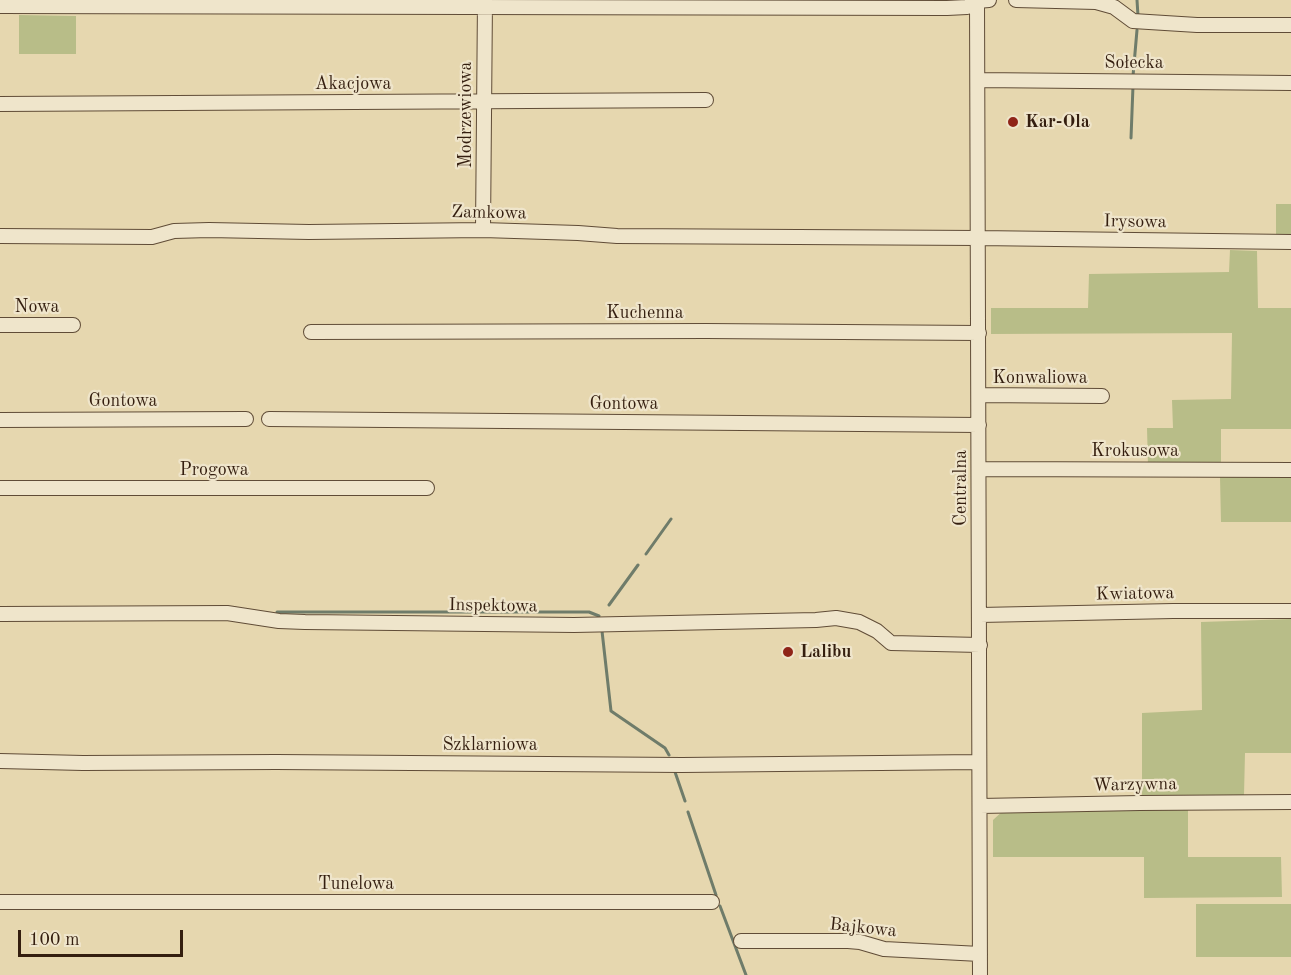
<!DOCTYPE html>
<html>
<head>
<meta charset="utf-8">
<style>
  body { margin:0 }
  #map { position:relative; width:1291px; height:975px; overflow:hidden; background:#e6d7af; font-family:"Old Standard TT",serif }
  canvas { display:block }
  .scale { position:absolute; left:18px; top:930px; width:165px; height:27px; box-sizing:border-box; border:3px solid #341e0f; border-top:0; padding-left:8px; font-size:18px; line-height:21px; white-space:nowrap; color:#341e0f; -webkit-text-stroke:4px #efe5cb; paint-order:stroke }
</style>
</head>
<body>
<div id="map">
<canvas width="1291" height="975"></canvas>
<div class="scale">100 m</div>
</div>
<script>
const ctx = document.querySelector('canvas').getContext('2d');
ctx.lineJoin = 'round';
function fill(path, color) {
  ctx.fillStyle = color;
  ctx.fill(path, 'evenodd');
}
function toPath(rows) {
  const path = new Path2D();
  for (const r of rows) {
    path.moveTo(r[0], r[1]);
    for (let i = 2; i < r.length; i += 2) path.lineTo(r[i], r[i + 1]);
  }
  return path;
}
function trace(path, color, width, dash) {
  ctx.strokeStyle = color;
  ctx.lineWidth = width;
  ctx.lineCap = dash ? 'butt' : 'round';
  ctx.setLineDash(dash || []);
  ctx.stroke(path);
}
function write(font, color, halo, rows, align = 'center') {
  ctx.font = font + ' "Old Standard TT",serif';
  ctx.lineWidth = 4.5;
  ctx.setLineDash([]);
  ctx.textBaseline = 'middle';
  ctx.strokeStyle = halo;
  ctx.fillStyle = color;
  for (const [text, x, y, turn = 0] of rows) {
    ctx.save();
    ctx.translate(x, y);
    ctx.rotate((+turn || 0) * Math.PI / 180);
    ctx.textAlign = isNaN(turn) ? turn : align;
    if (halo) ctx.strokeText(text, 0, 0);
    ctx.fillText(text, 0, 0);
    ctx.restore();
  }
}
fill(toPath([
  [19,15,76,16,76,54,19,54],
  [1276,204,1291,204,1291,234,1276,234],
  [1230,250,1257,251,1258,308,1291,308,1291,429,1221,429,1221,466,1148,466,1147,428,1173,428,1172,400,1231,399,1232,333,991,334,991,308,1088,308,1089,274,1229,272],
  [1291,476,1291,522,1221,522,1220,477],
  [1291,619,1291,753,1245,753,1244,795,1142,795,1142,713,1202,710,1201,622],
  [1005,809,1188,809,1188,857,1281,857,1282,897,1144,898,1144,857,993,857,993,820],
  [1196,904,1291,904,1291,957,1196,957]
]), '#b8bd88');
trace(toPath([
  [1137,0,1138,16],
  [1133,76,1137,30],
  [1131,138,1133,86],
  [646,554,671,519],
  [609,605,638,565],
  [277,612,589,612,599,616],
  [602,631,611,711,665,748,669,755],
  [675,772,685,801],
  [688,812,716,895],
  [720,906,746,975]
]), '#6f7c6a', 3);
const minor = toPath([
  [977,0,980,975],
  [1016,0,1096,2,1114,7,1133,21,1197,25,1291,25],
  [0,6,947,8,967,7,977,1,989,0],
  [978,80,1291,83],
  [0,104,706,100],
  [483,230,485,0],
  [0,236,152,237,174,231,209,230,309,232,483,230,578,233,617,236,978,238,1291,242],
  [0,325,73,325],
  [311,332,706,331,979,333],
  [979,395,1102,396],
  [269,419,979,425],
  [0,420,246,419],
  [979,469,1291,470],
  [0,488,427,488],
  [0,614,227,613,279,621,305,622,574,625,816,620,836,618,859,622,877,631,891,643,980,645],
  [980,615,1173,611,1291,611],
  [0,761,83,763,276,762,682,765,979,762],
  [980,806,1140,803,1291,802],
  [0,902,712,902],
  [741,941,848,941,860,942,884,949,980,954]
]);
trace(minor, '#604c37', 16);
trace(minor, '#efe5cb', 14);
for (const [x, y, r, color] of [
  [1013,122,6,"#8f2418"],
  [788,652,6,"#8f2418"]
]) {
  const dot = new Path2D();
  dot.arc(x, y, r, 0, 2 * Math.PI);
  ctx.fillStyle = color;
  ctx.fill(dot);
  trace(dot, '#efe5cb', 2);
}
write('18px', '#341e0f', '#efe5cb', [
  ["Sołecka",1134,63],
  ["Akacjowa",353,84],
  ["Modrzewiowa",466,115,-90],
  ["Zamkowa",489,213,1],
  ["Irysowa",1135,222,1],
  ["Nowa",37,307],
  ["Kuchenna",645,313],
  ["Konwaliowa",1040,378],
  ["Gontowa",123,401],
  ["Gontowa",624,404],
  ["Krokusowa",1135,451],
  ["Progowa",214,470],
  ["Centralna",961,488,-90],
  ["Kwiatowa",1135,594,-1],
  ["Inspektowa",493,606,1],
  ["Szklarniowa",490,745],
  ["Warzywna",1135,785,-1],
  ["Tunelowa",356,884],
  ["Bajkowa",863,928,6]
]);
write('bold 18px', '#341e0f', '#efe5cb', [
  ["Kar-Ola",1025,122],
  ["Lalibu",800,652]
], 'left');
</script>
</body>
</html>
